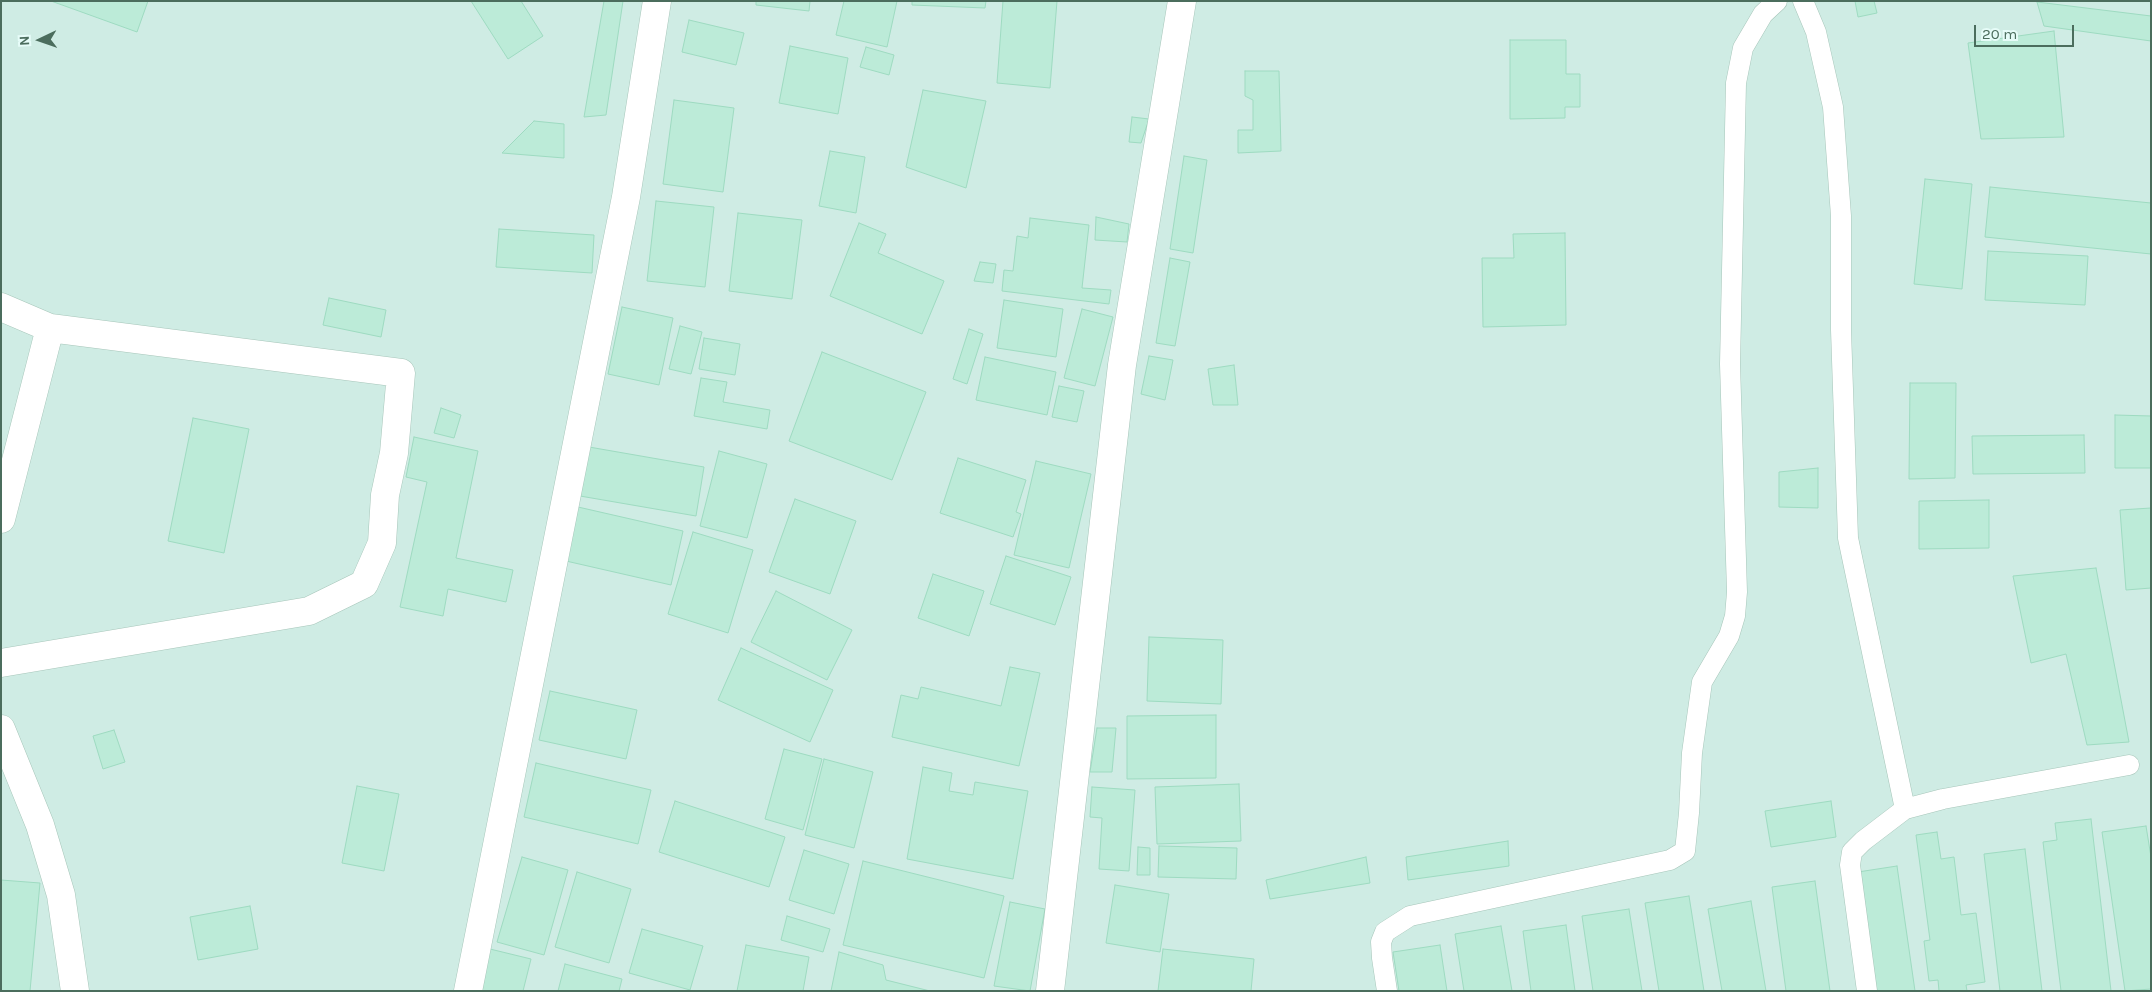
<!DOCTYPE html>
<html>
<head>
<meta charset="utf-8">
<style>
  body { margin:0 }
  #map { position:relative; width:2152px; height:992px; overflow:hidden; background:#e1f9f4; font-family:Karla,sans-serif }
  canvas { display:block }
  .frame { position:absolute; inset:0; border:2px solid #4b6d5d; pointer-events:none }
  .north { position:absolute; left:15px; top:15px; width:50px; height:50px; -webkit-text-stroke:4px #e6fcf8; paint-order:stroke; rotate:267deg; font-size:14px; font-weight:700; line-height:20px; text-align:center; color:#4b6d5d }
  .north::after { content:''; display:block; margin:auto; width:18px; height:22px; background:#4b6d5d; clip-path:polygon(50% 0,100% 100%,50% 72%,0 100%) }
  .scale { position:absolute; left:1974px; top:25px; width:100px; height:22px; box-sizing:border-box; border:2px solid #4b6d5d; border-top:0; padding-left:6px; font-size:15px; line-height:18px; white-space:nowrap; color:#4b6d5d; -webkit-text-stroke:4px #e6fcf8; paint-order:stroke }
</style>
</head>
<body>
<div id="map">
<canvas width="2152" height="992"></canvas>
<div class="frame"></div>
<div class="north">N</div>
<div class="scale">20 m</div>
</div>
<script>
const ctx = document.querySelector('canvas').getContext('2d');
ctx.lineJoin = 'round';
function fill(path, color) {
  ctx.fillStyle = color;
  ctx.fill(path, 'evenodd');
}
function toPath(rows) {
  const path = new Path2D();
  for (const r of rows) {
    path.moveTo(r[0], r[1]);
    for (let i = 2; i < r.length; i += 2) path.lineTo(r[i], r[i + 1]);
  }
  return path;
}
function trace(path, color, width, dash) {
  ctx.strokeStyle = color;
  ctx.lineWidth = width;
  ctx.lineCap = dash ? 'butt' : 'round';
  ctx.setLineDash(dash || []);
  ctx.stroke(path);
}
fill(toPath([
  [1,1,2151,1,2151,991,1,991]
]), '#cfece4');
const building = toPath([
  [51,1,148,1,137,32,51,1],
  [471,1,521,1,543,36,508,59,471,1],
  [604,1,623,1,606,115,584,117,604,1],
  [756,1,810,1,809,11,756,5,756,1],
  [844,1,897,1,887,47,836,35,844,1],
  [912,1,986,1,985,8,912,5,912,1],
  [1003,1,1057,1,1050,88,997,83,1003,1],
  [1855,1,1874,1,1877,13,1858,17,1855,1],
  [2037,2,2151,16,2151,41,2044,26,2037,2],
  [689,20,744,33,736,65,682,52,689,20],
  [2054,31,2064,137,1981,139,1968,43,2054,31],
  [1510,40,1566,40,1566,74,1580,74,1580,107,1565,107,1565,118,1510,119,1510,40],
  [790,46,848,58,838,114,779,103,790,46],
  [866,47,894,55,889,75,860,67,866,47],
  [1245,71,1279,71,1281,151,1238,153,1238,130,1253,130,1253,100,1245,96,1245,71],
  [923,90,986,101,966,188,906,167,923,90],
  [674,100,734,108,723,192,663,184,674,100],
  [1132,117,1149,119,1141,143,1129,142,1132,117],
  [534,121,564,124,564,158,502,153,534,121],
  [830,151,865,157,856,213,819,206,830,151],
  [1184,156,1207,160,1193,253,1170,249,1184,156],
  [1925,179,1972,184,1962,289,1914,284,1925,179],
  [1990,187,2151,203,2151,254,1985,237,1990,187],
  [656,201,714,207,705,287,647,281,656,201],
  [738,213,802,220,792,299,729,291,738,213],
  [1096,217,1129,224,1127,242,1095,240,1096,217],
  [1030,218,1089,225,1082,288,1111,290,1109,304,1002,291,1004,270,1013,271,1017,236,1028,238,1030,218],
  [859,223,886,234,878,253,944,281,922,334,830,296,859,223],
  [499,229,594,235,592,273,496,267,499,229],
  [1565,233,1566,325,1483,327,1482,258,1514,258,1513,234,1565,233],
  [1988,251,2088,256,2085,305,1985,300,1988,251],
  [1170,258,1190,262,1175,346,1156,343,1170,258],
  [980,262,996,264,993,283,974,281,980,262],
  [329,298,386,310,381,337,323,325,329,298],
  [1004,300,1063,309,1056,357,997,348,1004,300],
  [622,307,673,318,659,385,608,374,622,307],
  [1082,309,1113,317,1095,386,1064,378,1082,309],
  [680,326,702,332,691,374,669,369,680,326],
  [969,329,983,334,967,384,953,379,969,329],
  [704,338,740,344,735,375,699,369,704,338],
  [822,352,926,392,892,480,789,441,822,352],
  [1149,356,1173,360,1165,400,1141,394,1149,356],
  [985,357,1056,372,1047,415,976,400,985,357],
  [1234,365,1238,405,1213,405,1208,369,1234,365],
  [701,378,727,382,723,402,770,410,767,429,694,416,701,378],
  [1910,383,1956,383,1955,478,1909,479,1910,383],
  [1059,386,1084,391,1077,422,1052,417,1059,386],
  [441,408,461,415,454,438,434,433,441,408],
  [2115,415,2151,416,2151,468,2115,468,2115,415],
  [193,418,249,429,224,553,168,541,193,418],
  [2084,435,2085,473,1973,474,1972,436,2084,435],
  [414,437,478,451,456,558,513,570,506,602,448,589,443,616,400,607,427,482,406,477,414,437],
  [589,447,704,467,696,516,580,496,589,447],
  [719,451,767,464,747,538,700,526,719,451],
  [958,458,1026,480,1016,512,1021,514,1013,537,940,513,958,458],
  [1036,461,1091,474,1069,568,1014,555,1036,461],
  [1818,468,1818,508,1779,507,1779,472,1818,468],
  [795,499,856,521,830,594,769,572,795,499],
  [1989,500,1989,548,1919,549,1919,501,1989,500],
  [578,507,683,531,671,585,566,561,578,507],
  [2151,508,2151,588,2126,590,2120,510,2151,508],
  [693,532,753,550,728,633,668,614,693,532],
  [1006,556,1071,577,1055,625,990,604,1006,556],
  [2096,568,2129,742,2087,745,2066,654,2031,663,2013,576,2096,568],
  [933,574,984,591,969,636,918,618,933,574],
  [776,591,852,630,827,680,751,642,776,591],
  [1149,637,1223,640,1221,704,1147,701,1149,637],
  [741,648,833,690,810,742,718,700,741,648],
  [1010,667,1040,673,1019,766,892,737,901,695,918,699,921,687,1001,706,1010,667],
  [550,691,637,710,626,759,539,740,550,691],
  [1216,715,1216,778,1127,779,1127,716,1216,715],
  [1097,728,1116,728,1112,772,1090,772,1097,728],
  [114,730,125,762,103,769,93,736,114,730],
  [784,749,822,759,803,830,765,819,784,749],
  [824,759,873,772,854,848,805,835,824,759],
  [536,763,651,790,638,844,524,817,536,763],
  [923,767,952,773,949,791,973,795,975,782,1028,791,1013,879,907,859,923,767],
  [1239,784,1241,841,1157,844,1155,787,1239,784],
  [357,786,399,794,384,871,342,863,357,786],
  [1092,787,1135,790,1129,871,1099,869,1102,818,1090,817,1092,787],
  [675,801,785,837,769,887,659,852,675,801],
  [1831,801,1836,837,1771,847,1765,811,1831,801],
  [2091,819,2111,991,2061,991,2043,842,2057,840,2055,823,2091,819],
  [2146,826,2151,857,2151,989,2125,991,2102,832,2146,826],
  [1937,832,1941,859,1954,857,1961,915,1976,913,1985,982,1966,985,1967,991,1939,991,1938,980,1929,981,1924,941,1930,940,1916,835,1937,832],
  [1508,841,1509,866,1408,880,1406,857,1508,841],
  [1159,846,1237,848,1236,879,1158,877,1159,846],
  [1138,847,1150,848,1150,875,1137,875,1138,847],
  [2025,849,2042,991,2000,991,1984,854,2025,849],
  [804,850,849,864,834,914,789,900,804,850],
  [522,857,568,870,544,955,497,942,522,857],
  [1366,857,1370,883,1270,899,1266,880,1366,857],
  [863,861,1004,896,984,978,843,945,863,861],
  [1897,866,1915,991,1876,991,1858,872,1897,866],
  [577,872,631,889,609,963,555,947,577,872],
  [1,880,40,883,30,991,1,991,1,880],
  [1815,881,1830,991,1786,991,1772,887,1815,881],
  [1115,885,1169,894,1160,952,1106,943,1115,885],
  [1689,896,1704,991,1659,991,1645,903,1689,896],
  [1751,901,1766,991,1722,991,1708,909,1751,901],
  [1010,902,1045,909,1030,991,994,986,1010,902],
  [250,906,258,949,198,960,190,917,250,906],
  [1629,909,1642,991,1593,991,1582,916,1629,909],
  [787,916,830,929,823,952,781,940,787,916],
  [1566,925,1575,991,1531,991,1523,931,1566,925],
  [1501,926,1512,991,1464,991,1455,934,1501,926],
  [642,929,703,946,690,990,629,973,642,929],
  [746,945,809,957,803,991,737,991,746,945],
  [1440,945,1447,991,1399,991,1393,952,1440,945],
  [490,949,531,959,523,991,480,991,490,949],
  [1163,949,1254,959,1251,991,1158,991,1163,949],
  [839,952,883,965,886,980,930,991,831,991,839,952],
  [565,964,622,979,619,991,558,991,565,964]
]);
fill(building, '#bcebd8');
trace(building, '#9edbc1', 1);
const lane = toPath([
  [1803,1,1816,32,1833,107,1841,216,1841,330,1848,538,1905,809],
  [1387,991,1382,958,1381,942,1385,932,1410,916,1670,860,1685,851,1689,813,1692,753,1702,682,1729,636,1735,616,1737,592,1730,364,1736,83,1743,48,1763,14,1777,1],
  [1867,991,1850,865,1852,852,1863,841,1905,809,1943,799,2129,765]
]);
const street = toPath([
  [1,307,50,328,1,519],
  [1,663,309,611,364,584,382,543,385,495,394,453,401,373,50,328],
  [1,729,40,825,61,895,75,991],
  [468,991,626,197,657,1],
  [1050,991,1122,365,1182,1]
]);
trace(lane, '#a7c6ba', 21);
trace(street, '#a7c6ba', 29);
trace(lane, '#fff', 20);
trace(street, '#fff', 28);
</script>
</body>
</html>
